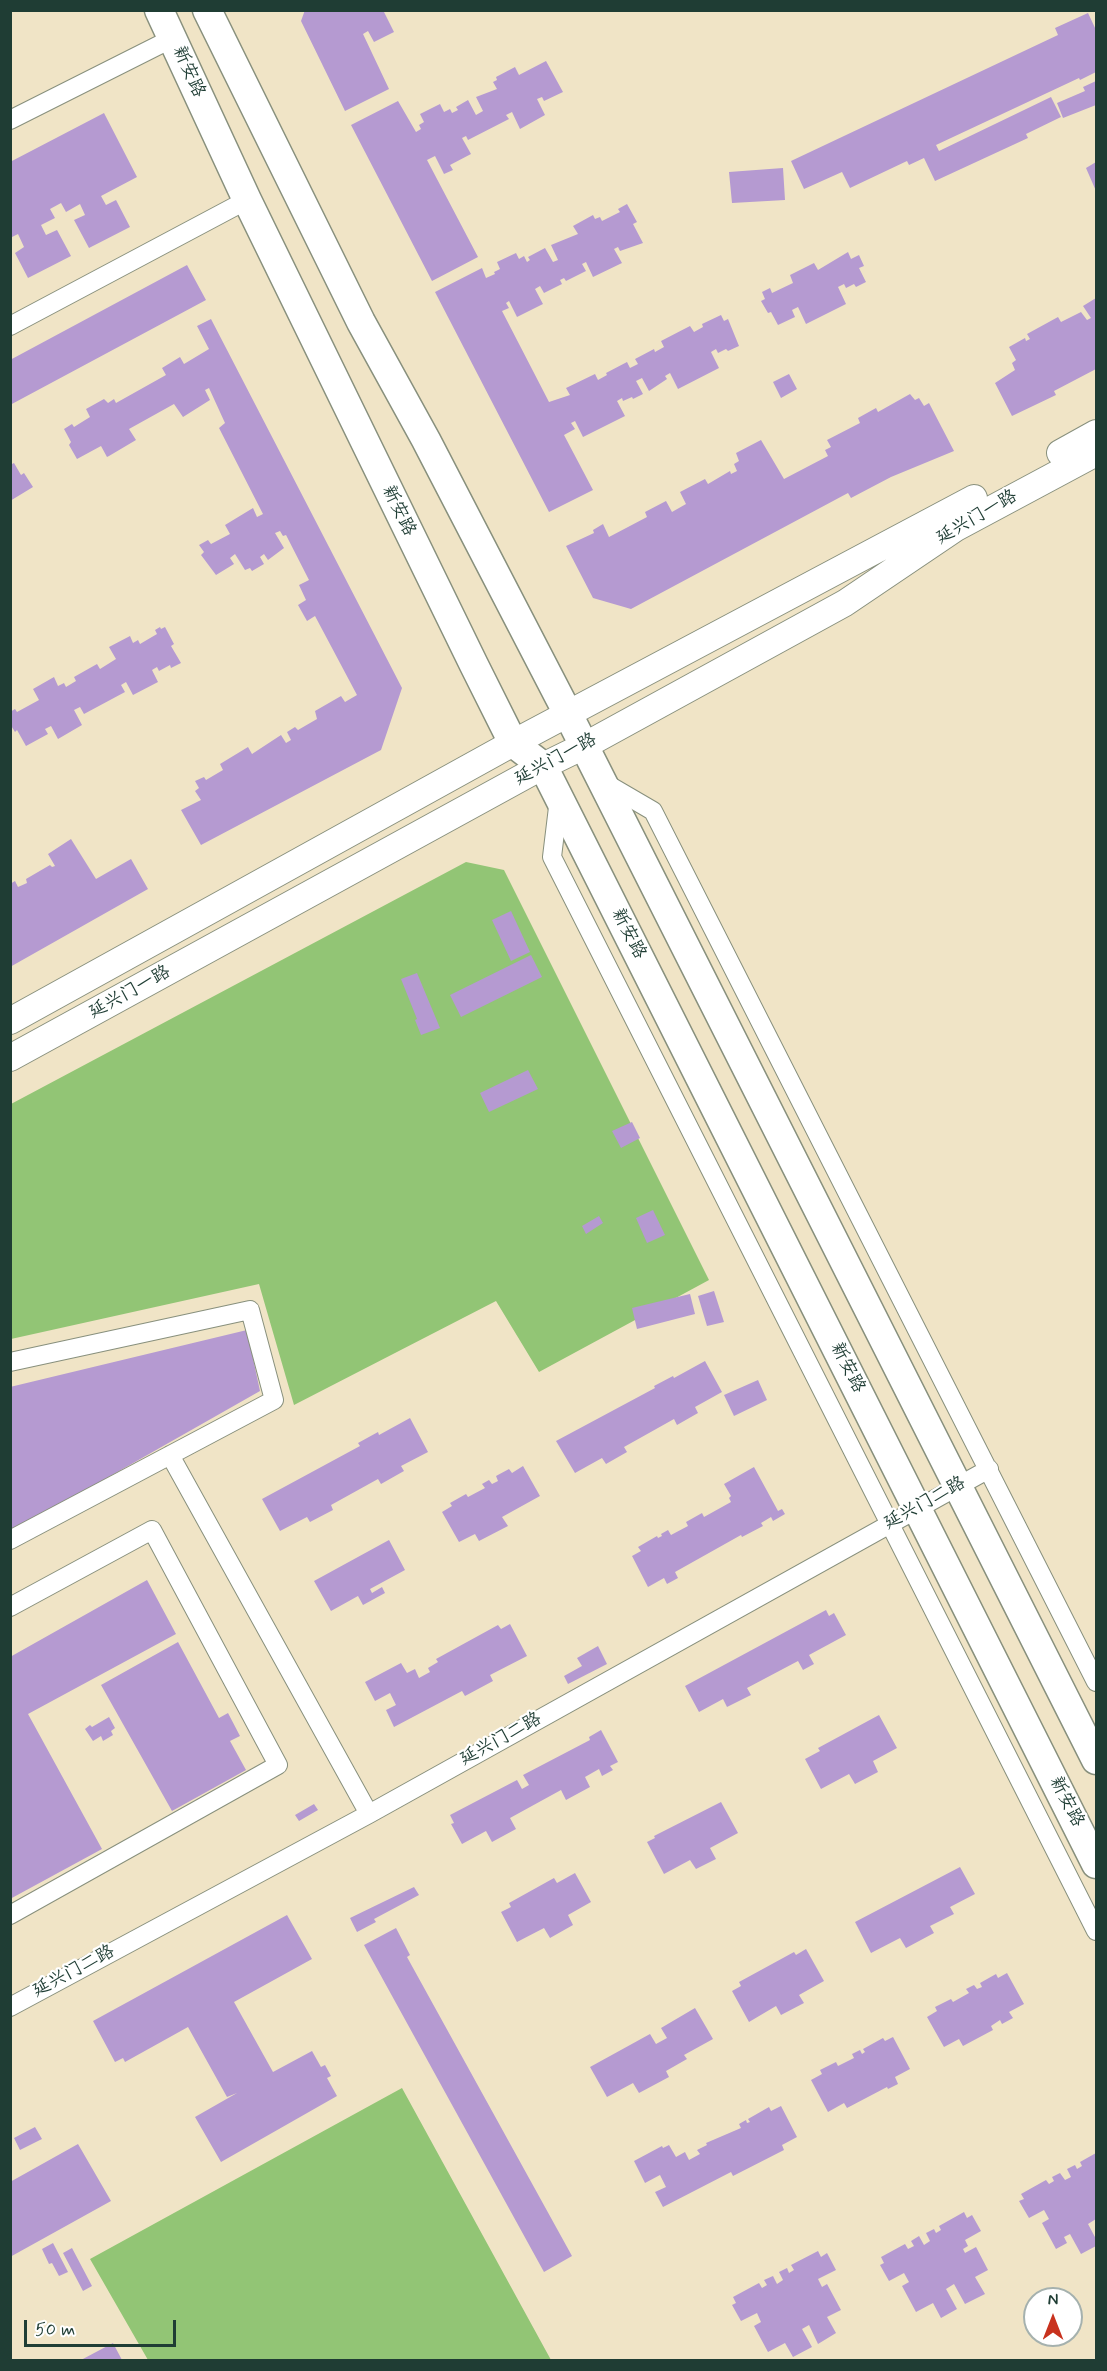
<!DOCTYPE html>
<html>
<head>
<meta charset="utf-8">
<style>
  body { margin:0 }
  #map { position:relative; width:1107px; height:2371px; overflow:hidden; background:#f0e4c6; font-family:Mynerve,sans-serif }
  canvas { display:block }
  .frame { position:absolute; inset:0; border:12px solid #1f3d34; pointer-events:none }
  .north { position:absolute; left:1023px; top:2287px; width:60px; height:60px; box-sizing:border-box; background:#fff; border:2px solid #a5b1ae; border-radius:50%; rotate:0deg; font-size:16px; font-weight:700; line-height:24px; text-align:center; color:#1f3d34 }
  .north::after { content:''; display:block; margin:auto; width:21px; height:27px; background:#c8321e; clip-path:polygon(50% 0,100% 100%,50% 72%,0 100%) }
  .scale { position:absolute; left:24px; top:2320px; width:152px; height:27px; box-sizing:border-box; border:3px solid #1f3d34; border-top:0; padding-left:8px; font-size:18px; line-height:21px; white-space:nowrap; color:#1f3d34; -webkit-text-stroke:4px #fff; paint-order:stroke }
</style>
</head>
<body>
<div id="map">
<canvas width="1107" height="2371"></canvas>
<div class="frame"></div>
<div class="north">N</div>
<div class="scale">50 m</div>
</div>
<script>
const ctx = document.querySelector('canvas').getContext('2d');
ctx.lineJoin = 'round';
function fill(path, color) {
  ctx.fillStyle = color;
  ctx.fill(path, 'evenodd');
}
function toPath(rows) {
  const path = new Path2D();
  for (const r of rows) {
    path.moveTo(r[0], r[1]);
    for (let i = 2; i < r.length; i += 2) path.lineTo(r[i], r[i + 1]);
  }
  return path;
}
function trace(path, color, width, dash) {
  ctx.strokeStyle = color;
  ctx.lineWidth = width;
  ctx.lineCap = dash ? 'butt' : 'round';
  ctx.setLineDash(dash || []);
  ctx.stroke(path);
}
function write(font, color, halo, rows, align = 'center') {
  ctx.font = font + ' Mynerve,"LXGW WenKai TC",sans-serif';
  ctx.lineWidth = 4.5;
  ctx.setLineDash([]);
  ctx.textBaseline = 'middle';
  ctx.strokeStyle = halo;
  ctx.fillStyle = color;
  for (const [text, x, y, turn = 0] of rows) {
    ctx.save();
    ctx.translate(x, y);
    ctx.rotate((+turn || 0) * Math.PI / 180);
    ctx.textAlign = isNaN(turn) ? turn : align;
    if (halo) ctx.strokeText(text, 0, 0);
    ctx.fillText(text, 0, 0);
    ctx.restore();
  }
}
fill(toPath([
  [466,862,504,870,709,1280,539,1372,496,1301,294,1405,259,1284,11,1339,11,1104],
  [402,2088,551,2360,148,2360,90,2259]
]), '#92c575');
fill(toPath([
  [305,10,383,10,394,32,374,42,368,31,363,34,389,89,345,111,301,21],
  [1088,13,1096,30,1096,72,1080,80,1079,78,936,145,939,151,1051,97,1061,117,1026,134,1028,138,935,181,924,158,909,165,907,161,850,188,842,172,804,189,791,161,1058,35,1055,28],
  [546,61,563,92,544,101,542,97,537,99,545,115,520,129,512,112,506,115,509,119,468,140,466,136,462,138,471,154,450,165,453,170,444,174,435,156,427,160,478,257,432,281,351,125,398,101,416,132,421,129,419,125,424,122,420,114,440,104,444,112,450,109,452,113,458,110,456,107,468,100,476,115,483,111,476,97,497,89,493,82,497,80,496,77,515,67,519,75],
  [1096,81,1096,105,1063,118,1057,103,1085,91,1083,87],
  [104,113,137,177,101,196,106,205,116,200,130,227,89,248,74,220,85,215,80,204,66,212,61,203,50,209,55,218,41,225,46,235,57,230,71,256,28,278,15,253,24,247,18,234,10,238,10,162],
  [1096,162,1096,191,1086,168],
  [783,168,785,200,732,203,729,172],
  [627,204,637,222,633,224,643,243,620,251,618,247,614,249,622,263,593,277,586,262,582,264,586,271,566,281,564,278,560,280,562,284,544,293,540,286,535,289,543,304,517,317,509,301,506,303,509,308,502,311,549,402,570,395,566,388,595,374,598,380,607,375,606,373,627,362,630,368,638,364,635,359,654,349,655,352,664,347,661,341,690,326,694,332,703,327,702,324,721,315,724,321,728,319,739,346,728,351,726,349,718,353,716,349,711,352,719,368,678,389,670,373,665,376,667,379,649,391,642,378,636,381,643,394,633,399,632,397,623,401,622,398,617,401,625,416,583,437,575,421,571,423,575,429,564,435,593,490,549,512,435,292,482,268,486,278,495,274,494,272,500,269,497,262,516,253,519,259,524,256,527,262,530,260,528,257,545,248,553,262,558,260,551,245,578,234,573,226,593,215,595,219,600,217,602,221,620,212,618,209],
  [848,252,851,259,859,255,864,266,859,268,866,282,856,287,854,284,846,288,844,284,838,287,846,304,806,324,798,307,792,310,795,317,778,325,771,312,768,313,761,301,765,299,762,292,770,288,772,293,793,283,790,275,814,263,818,270],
  [187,265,206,300,10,405,10,360],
  [1096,298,1096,369,1054,391,1056,395,1012,416,995,383,1015,370,1012,363,1016,360,1009,347,1025,338,1026,341,1030,339,1027,334,1058,317,1061,322,1081,312,1087,320,1091,318,1083,306],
  [211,319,402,688,381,750,201,845,181,810,201,800,195,791,199,788,195,781,204,777,206,780,223,770,220,764,248,747,252,754,281,735,286,743,291,740,287,732,295,727,298,730,317,719,315,711,341,696,345,702,357,695,315,616,307,621,298,605,306,600,299,585,309,580,286,535,283,536,280,531,275,533,284,548,268,560,264,554,260,557,264,564,252,571,250,568,245,570,235,554,230,558,234,564,216,575,201,555,204,552,199,545,208,540,211,544,230,534,225,525,253,508,257,517,263,514,219,428,225,423,209,388,205,390,210,400,183,417,174,404,129,429,136,440,109,456,107,457,101,446,77,459,69,445,71,442,64,429,72,424,74,427,90,417,86,409,104,399,108,403,114,399,116,403,166,375,162,368,180,357,184,364,209,349,197,326],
  [789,374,797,389,781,398,773,382],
  [910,394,915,400,919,398,924,406,929,403,954,451,891,477,851,498,848,493,631,609,593,598,566,546,594,533,593,530,603,524,609,537,647,517,645,512,666,501,672,512,686,504,680,492,705,479,708,484,730,471,731,474,737,471,734,464,739,461,736,453,761,440,784,479,828,456,825,450,831,447,827,440,860,423,858,418,876,408,878,412],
  [14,463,21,475,24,473,33,487,10,501,10,465],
  [160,627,161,629,165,627,174,644,171,646,181,663,171,668,170,665,159,671,157,667,152,670,158,682,133,695,126,682,121,685,125,692,84,714,80,707,74,710,82,725,58,739,51,726,45,729,48,734,26,746,17,730,15,732,10,724,10,712,15,709,17,712,39,700,33,689,54,677,58,686,64,683,66,687,76,681,74,677,97,664,100,669,116,659,109,647,130,636,133,643,138,640,140,644,157,634,155,630],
  [71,839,96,879,131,859,148,889,10,967,10,884,15,881,18,887,27,883,26,879,50,865,52,867,55,866,48,854],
  [511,911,530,952,511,961,492,920],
  [531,955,542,977,461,1017,450,995],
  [417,973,440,1028,421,1035,415,1020,417,1019,401,979],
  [528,1070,538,1089,489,1112,480,1093],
  [632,1122,640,1138,621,1148,612,1131],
  [653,1210,665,1235,647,1243,636,1218],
  [599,1216,603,1223,586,1234,582,1226],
  [714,1291,724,1322,707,1326,698,1296],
  [690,1294,695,1314,637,1329,632,1308],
  [247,1330,260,1391,10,1533,10,1387],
  [705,1361,722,1392,695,1407,698,1413,677,1425,674,1419,624,1447,627,1452,606,1464,602,1458,575,1473,556,1441,655,1388,654,1386,673,1376,674,1378],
  [758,1380,767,1400,734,1416,724,1395],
  [410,1418,428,1452,401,1466,404,1471,381,1484,378,1479,331,1505,333,1510,310,1522,307,1517,280,1531,262,1499,360,1446,358,1443,378,1432,379,1435],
  [523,1466,540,1496,502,1517,508,1526,479,1541,475,1534,459,1542,442,1512,452,1506,450,1503,466,1494,468,1497,485,1488,482,1484,489,1480,492,1484,498,1481,496,1476,509,1469,512,1473],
  [754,1467,778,1511,782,1509,785,1514,773,1521,771,1517,761,1523,763,1526,742,1537,741,1535,675,1572,678,1578,667,1584,664,1578,648,1587,632,1556,641,1551,638,1547,657,1536,658,1538,662,1536,661,1534,668,1530,671,1535,688,1526,686,1522,702,1513,704,1517,731,1502,729,1498,731,1496,724,1484],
  [389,1540,405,1570,370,1589,372,1593,382,1587,385,1593,363,1605,358,1596,331,1611,314,1581],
  [147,1580,176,1634,28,1714,102,1849,10,1899,10,1657],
  [826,1610,829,1616,834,1613,846,1635,809,1655,814,1664,803,1670,798,1661,747,1688,751,1695,727,1707,723,1699,699,1712,685,1686],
  [510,1624,527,1656,490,1675,493,1681,465,1696,462,1691,394,1727,386,1710,396,1705,390,1693,375,1701,365,1682,401,1663,407,1673,415,1669,419,1678,430,1672,428,1668,438,1662,436,1659,498,1625,501,1629],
  [178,1642,219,1718,228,1713,240,1736,230,1741,246,1770,172,1811,101,1685],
  [598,1646,607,1664,568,1684,564,1676,582,1666,577,1658],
  [879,1715,897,1748,873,1761,878,1772,855,1784,849,1774,821,1789,805,1759,820,1751,818,1748],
  [109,1717,115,1728,111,1731,113,1735,103,1741,101,1736,93,1741,85,1729,90,1725,92,1727],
  [601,1730,618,1762,610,1766,613,1770,602,1776,599,1769,585,1777,590,1787,566,1800,561,1790,510,1818,516,1829,492,1842,486,1831,462,1844,451,1824,454,1823,450,1815,517,1780,522,1789,529,1785,523,1775,590,1740,589,1737],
  [721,1802,738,1833,710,1848,716,1859,696,1869,690,1860,664,1874,647,1842,655,1838,654,1836],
  [314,1804,318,1810,299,1821,295,1815],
  [960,1867,975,1894,950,1907,954,1914,930,1926,934,1933,906,1948,900,1938,871,1953,855,1922],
  [575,1873,591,1902,568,1915,573,1925,550,1938,544,1928,517,1942,501,1912,511,1907,509,1903,554,1878,557,1883],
  [414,1887,419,1895,374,1919,376,1922,357,1932,350,1918],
  [287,1915,312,1959,234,2002,273,2072,312,2051,321,2067,325,2065,331,2076,327,2078,337,2096,221,2162,195,2117,237,2093,227,2097,188,2027,125,2062,123,2058,115,2062,93,2021],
  [396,1928,410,1955,407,1957,572,2256,544,2272,364,1945],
  [806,1949,824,1981,799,1995,804,2003,781,2015,776,2006,749,2022,732,1991,741,1986,739,1982,794,1952,796,1955],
  [1007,1973,1024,2004,1009,2012,1013,2018,1002,2024,1000,2020,991,2026,993,2030,963,2046,959,2039,944,2047,927,2017,937,2011,935,2007,951,1999,953,2002,969,1993,966,1989,974,1985,977,1989,982,1987,980,1983,996,1974,998,1978],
  [695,2008,713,2039,684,2055,687,2059,666,2071,669,2077,639,2093,633,2083,607,2097,590,2067,650,2034,656,2044,667,2038,661,2028],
  [893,2037,910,2069,895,2077,898,2084,888,2089,887,2087,847,2108,844,2103,828,2112,811,2080,822,2074,820,2070,836,2062,838,2066,854,2058,852,2054,860,2050,862,2054,865,2052,863,2049,883,2038,885,2041],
  [781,2106,797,2137,782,2145,784,2150,733,2176,731,2172,663,2207,655,2192,666,2187,660,2175,645,2183,634,2161,662,2146,663,2148,669,2145,676,2157,685,2152,689,2160,700,2154,697,2150,707,2145,706,2143,741,2128,739,2124,746,2120,747,2123,750,2122,748,2119,769,2107,771,2111],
  [35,2127,42,2139,20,2150,14,2138],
  [78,2144,111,2201,10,2257,10,2182],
  [1096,2153,1096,2219,1088,2224,1096,2239,1096,2246,1081,2254,1070,2234,1064,2237,1067,2243,1056,2249,1042,2223,1049,2219,1044,2210,1029,2218,1019,2201,1024,2199,1021,2194,1046,2180,1049,2184,1054,2181,1052,2177,1060,2173,1065,2180,1071,2177,1067,2169,1075,2165,1077,2169,1082,2166,1080,2162],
  [964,2212,967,2218,972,2215,981,2231,965,2240,968,2246,963,2249,965,2253,976,2247,988,2270,975,2277,985,2294,965,2304,954,2284,946,2289,957,2309,941,2318,933,2303,916,2312,902,2286,909,2282,904,2273,889,2281,880,2265,884,2263,881,2257,905,2244,908,2249,914,2246,911,2241,919,2236,924,2245,930,2241,926,2233,934,2229,936,2233,941,2230,939,2226],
  [53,2243,68,2272,59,2276,52,2263,49,2264,42,2249],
  [72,2248,92,2286,83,2291,63,2253],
  [818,2251,821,2257,827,2253,836,2270,818,2279,822,2287,827,2284,841,2310,827,2317,836,2333,818,2344,809,2325,802,2329,812,2347,793,2357,785,2343,768,2352,754,2326,761,2322,757,2313,741,2321,732,2305,736,2303,733,2297,759,2283,762,2288,767,2285,764,2280,773,2276,777,2284,783,2280,779,2272,787,2268,789,2273,794,2270,791,2265],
  [113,2343,122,2360,81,2360]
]), '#b59ad1');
const street = toPath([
  [10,120,173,38],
  [10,326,247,200],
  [605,783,653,811,1096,1682],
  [559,799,552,857,1096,1931],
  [10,1362,250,1310,274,1400,10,1540],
  [170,1455,369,1814],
  [10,1607,152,1530,278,1765,10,1915],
  [10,2007,369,1814,989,1469]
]);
const secondary = toPath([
  [1060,453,1096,433],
  [10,1021,513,743,974,498],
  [10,1058,543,766,584,746,845,603,956,528,1096,453]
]);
const primary = toPath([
  [159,10,247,200,474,665,513,743,543,766,1096,1864],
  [207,10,361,322,426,440,568,714,1096,1760]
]);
trace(street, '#88907d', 20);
trace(secondary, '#88907d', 28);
trace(primary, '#88907d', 31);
trace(street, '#fff', 18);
trace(secondary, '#fff', 26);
trace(primary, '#fff', 28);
write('18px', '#1f3d34', '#fff', [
  ["新安路",188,72,66],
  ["新安路",398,511,64],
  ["延兴门一路",977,518,-30],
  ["延兴门一路",556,760,-28],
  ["新安路",628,934,63],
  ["延兴门一路",130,993,-29],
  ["新安路",847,1368,63],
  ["延兴门二路",925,1504,-29],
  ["延兴门二路",501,1740,-29],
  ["新安路",1066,1802,63],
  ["延兴门二路",74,1972,-28]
]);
</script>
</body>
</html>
